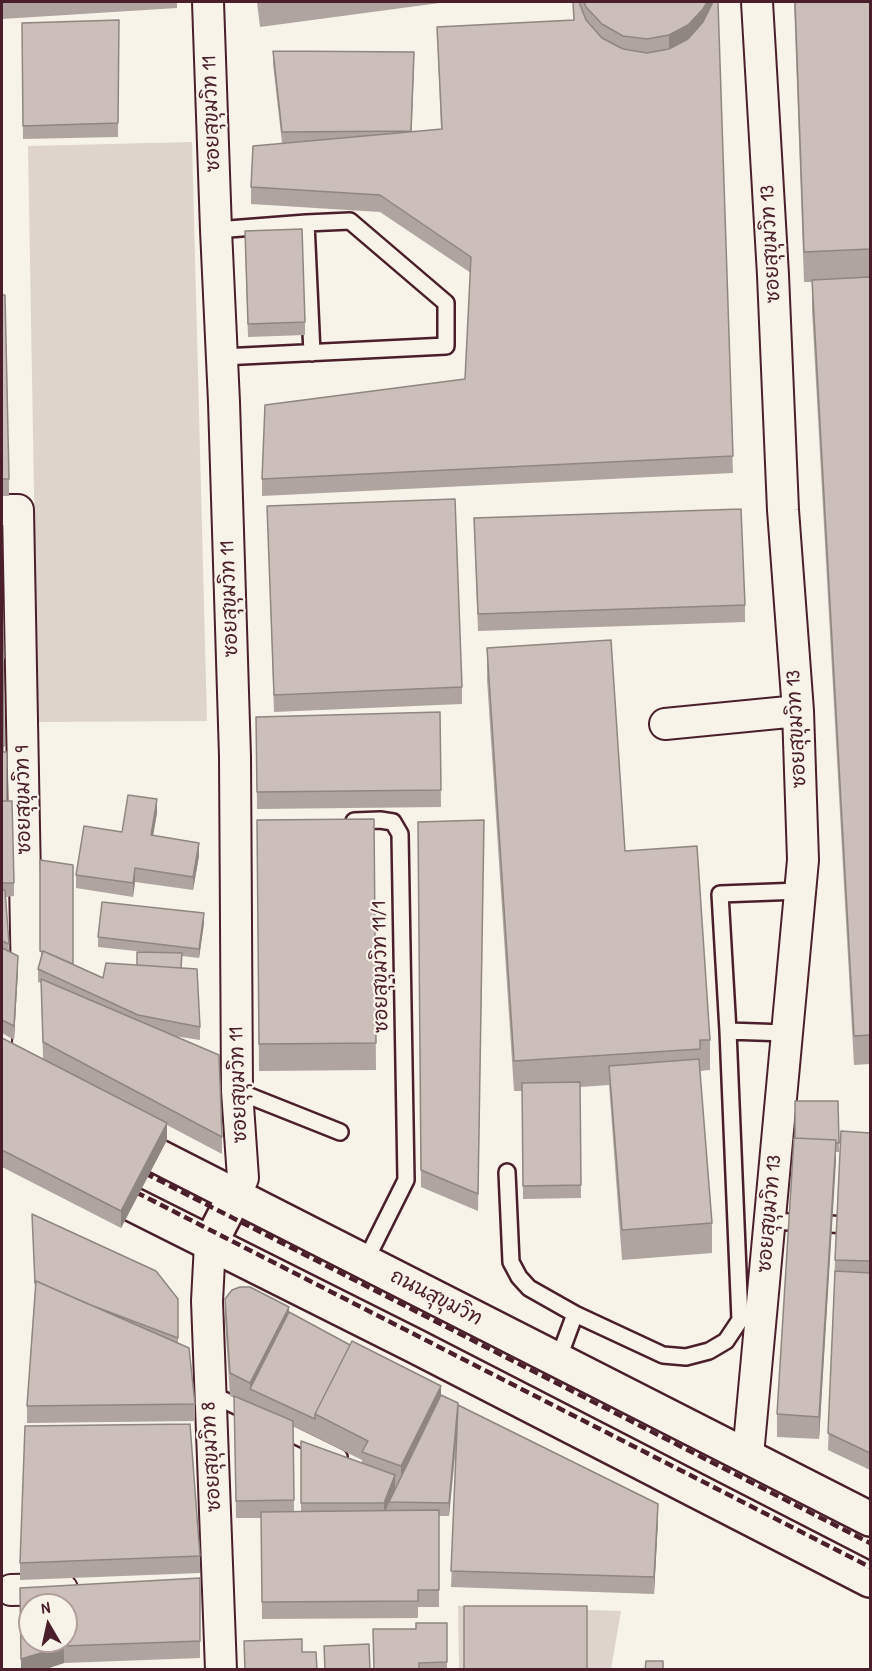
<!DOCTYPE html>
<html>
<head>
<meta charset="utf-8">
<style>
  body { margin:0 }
  #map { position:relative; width:872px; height:1671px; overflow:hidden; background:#f7f3e8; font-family:"Patrick Hand",sans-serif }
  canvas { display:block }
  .frame { position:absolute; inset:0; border:3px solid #4a1f2b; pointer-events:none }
  .north { position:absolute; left:18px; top:1593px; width:60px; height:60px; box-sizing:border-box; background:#f7f3e8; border:2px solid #b29e9c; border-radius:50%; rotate:351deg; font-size:16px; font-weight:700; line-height:24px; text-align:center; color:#4a1f2b }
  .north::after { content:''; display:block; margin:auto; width:21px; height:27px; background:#4a1f2b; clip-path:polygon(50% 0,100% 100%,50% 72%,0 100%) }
</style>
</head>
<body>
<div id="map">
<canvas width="872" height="1671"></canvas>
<div class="frame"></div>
<div class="north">N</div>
</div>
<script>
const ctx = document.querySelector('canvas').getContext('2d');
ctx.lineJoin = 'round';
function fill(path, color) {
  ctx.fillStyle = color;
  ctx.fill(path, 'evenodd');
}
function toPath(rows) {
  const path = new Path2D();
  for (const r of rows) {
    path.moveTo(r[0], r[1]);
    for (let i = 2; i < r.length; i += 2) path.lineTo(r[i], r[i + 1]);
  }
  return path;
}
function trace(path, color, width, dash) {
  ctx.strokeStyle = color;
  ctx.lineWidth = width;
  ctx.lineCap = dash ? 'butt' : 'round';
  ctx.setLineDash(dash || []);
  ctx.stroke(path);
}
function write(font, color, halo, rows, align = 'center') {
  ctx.font = font + ' "Patrick Hand","Playpen Sans Thai",sans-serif';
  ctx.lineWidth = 4.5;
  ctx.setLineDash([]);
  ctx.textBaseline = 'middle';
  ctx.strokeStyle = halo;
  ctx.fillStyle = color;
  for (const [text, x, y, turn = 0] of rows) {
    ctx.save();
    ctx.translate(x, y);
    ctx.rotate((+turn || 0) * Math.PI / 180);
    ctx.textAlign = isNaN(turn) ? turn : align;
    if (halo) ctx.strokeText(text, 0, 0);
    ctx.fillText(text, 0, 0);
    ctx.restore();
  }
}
fill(toPath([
  [192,142,207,721,38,722,28,146],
  [458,1606,621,1611,611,1669,459,1669]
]), '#ded4cc');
const service = toPath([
  [306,223,312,353],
  [216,230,306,223,350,221,446,303,446,346,222,357],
  [354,821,380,820,393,822,400,834,406,1180,365,1262],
  [728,1031,786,1033],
  [237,1091,340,1132],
  [507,1172,511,1262,519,1277,529,1288,575,1314],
  [769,1221,870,1226],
  [558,1360,575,1314,663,1355,686,1357,709,1351,726,1341,740,1320,728,1031,720,894,800,891],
  [209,1393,253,1414],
  [274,1425,339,1457]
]);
const minor = toPath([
  [208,2,216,230,224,402,235,756,237,1091,243,1178,235,1195],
  [2,510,18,510,29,1090],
  [665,724,798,711],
  [210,1244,207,1301,221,1670],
  [748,1455,803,860,798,711,783,510,773,275,757,2],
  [11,1590,62,1589]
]);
const primary = toPath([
  [118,1136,870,1519],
  [94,1185,415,1346,870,1580],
  [210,1244,235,1195]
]);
trace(service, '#4a1f2b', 20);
trace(minor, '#4a1f2b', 34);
trace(primary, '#4a1f2b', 38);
trace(service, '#f7f3e8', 15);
trace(minor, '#f7f3e8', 30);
trace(primary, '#f7f3e8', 33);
trace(toPath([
  [133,1167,870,1543],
  [124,1186,870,1567]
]), '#4a1f2b', 4.5, [9, 4.5]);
fill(toPath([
  [2,2,177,2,177,8,2,19],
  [257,2,447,2,260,27],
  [573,2,718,2,733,473,262,496,262,479,465,379,471,273,380,212,251,204,251,187,282,143,273,64,273,51,414,65,411,132,441,129,437,27,574,20],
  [794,2,870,2,870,1064,854,1065,812,310,812,282,804,282],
  [119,20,118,137,23,139,22,23],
  [245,244,305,322,305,335,248,337],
  [2,295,9,479,9,496,2,496],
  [267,506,462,687,462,704,274,712],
  [474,518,745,605,745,622,478,631],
  [2,594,4,658,4,752,7,801,14,883,14,896,6,897,9,952,18,970,14,1040,2,1033],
  [487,648,625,851,710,1040,710,1070,700,1071,712,1223,712,1253,622,1260,609,1085,580,1087,581,1198,523,1199,522,1091,514,1091,487,679],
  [440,712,441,807,257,809,256,717],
  [157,813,153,835,199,856,193,890,135,882,133,897,76,888,76,875,122,832],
  [374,819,376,1070,259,1071,257,820],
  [484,820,478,1211,421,1187,418,822],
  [40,860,73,964,103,978,137,965,154,953,98,947,98,937,204,923,199,958,182,956,181,968,200,1027,200,1040,174,1036,222,1137,222,1154,167,1125,167,1140,121,1228,2,1167,2,1038,78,1078,43,1059,41,983,38,982,38,969,41,960],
  [838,1101,839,1152,836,1152,819,1439,777,1437,777,1414,795,1138],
  [870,1133,870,1470,828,1450,835,1260],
  [32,1214,178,1299,178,1343,195,1404,195,1421,27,1423,27,1406,35,1289],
  [225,1299,289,1312,441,1395,658,1521,654,1594,451,1587,457,1438,449,1516,439,1516,439,1607,418,1607,418,1618,262,1619,261,1518,236,1518,234,1398,230,1396,225,1321],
  [293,1426,362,1460,362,1463,301,1441,301,1511,294,1511],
  [200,1556,200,1573,20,1580,20,1563],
  [200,1578,200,1658,64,1663,43,1670,21,1670,20,1588],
  [447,1623,447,1670,374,1670,416,1629]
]), '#afa49f');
fill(toPath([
  [707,2,715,2,713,20,669,66,669,35],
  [414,52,414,65,411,144,411,131],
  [157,799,157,813,151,848,151,835],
  [199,843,199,856,193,890,193,877],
  [135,868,135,882,133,897,133,883],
  [204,913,204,923,199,958,199,949],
  [18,956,18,970,14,1040,14,1026],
  [167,1123,167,1140,121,1228,121,1211],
  [836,1140,836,1162,819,1439,819,1417],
  [289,1307,289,1329,250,1389,250,1383],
  [441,1386,441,1408,401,1488,401,1466],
  [458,1403,458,1416,449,1516,449,1503],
  [395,1475,395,1488,389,1502,384,1516,384,1503],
  [658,1504,658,1521,654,1594,654,1577],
  [64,1646,64,1663,43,1670,21,1670,21,1659]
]), '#8f8682');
const building = toPath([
  [573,2,579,2,586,20,602,38,623,49,647,53,669,49,688,39,703,22,713,2,718,2,733,456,262,479,265,405,465,379,471,257,380,195,251,187,253,146,442,129,437,27,574,20,573,2],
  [584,2,707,2,703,9,688,25,669,35,647,39,623,36,602,24,586,7,584,2],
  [795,2,870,2,870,249,804,252,795,2],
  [119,20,118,123,23,126,22,23,119,20],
  [273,51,414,52,411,131,282,132,273,51],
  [302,229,305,322,248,324,245,231,302,229],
  [870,277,870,1035,854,1036,812,280,870,277],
  [2,295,5,295,9,479,2,479,2,295],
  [455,499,462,687,274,695,267,506,455,499],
  [741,509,745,605,478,614,474,518,741,509],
  [2,594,4,658,2,658,2,594],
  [611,640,625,851,697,846,710,1040,700,1040,700,1049,514,1061,487,648,611,640],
  [2,661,3,661,4,746,2,746,2,661],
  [440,712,441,790,257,792,256,717,440,712],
  [2,752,7,752,7,801,2,801,2,752],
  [128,795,157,799,151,835,199,843,193,877,135,868,133,883,76,875,84,826,122,832,128,795],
  [2,801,12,801,14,883,2,883,2,801],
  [374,819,376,1043,259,1044,257,820,374,819],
  [484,820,478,1194,421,1170,418,822,484,820],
  [40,860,73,865,73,964,43,951,43,952,40,951,40,860],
  [2,890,5,890,9,944,2,941,2,890],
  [102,902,204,913,199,949,98,937,102,902],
  [2,948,18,956,14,1026,2,1020,2,948],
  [43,951,103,978,106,963,197,969,200,1027,138,1015,38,969,43,951],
  [137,952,182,953,181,968,137,965,137,952],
  [41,979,219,1055,222,1137,43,1042,41,979],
  [2,1038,167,1123,121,1211,2,1150,2,1038],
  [699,1059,712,1223,622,1230,609,1066,699,1059],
  [580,1082,581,1185,523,1186,522,1083,580,1082],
  [795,1101,838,1101,839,1143,836,1143,836,1140,795,1138,795,1101],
  [841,1131,870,1133,870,1261,835,1260,841,1131],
  [794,1138,836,1140,819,1417,777,1414,794,1138],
  [32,1214,156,1271,178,1299,178,1338,88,1304,36,1281,35,1283,32,1214],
  [835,1271,870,1273,870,1453,828,1433,835,1271],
  [36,1281,189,1348,195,1404,27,1406,36,1281],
  [240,1287,250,1287,289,1307,250,1383,230,1373,225,1299,232,1290,240,1287],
  [289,1312,350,1345,315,1414,315,1419,250,1389,289,1312],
  [352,1341,441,1386,401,1466,362,1452,368,1441,315,1414,352,1341],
  [441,1395,458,1403,449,1503,389,1502,441,1395],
  [234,1396,293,1421,294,1500,236,1501,234,1396],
  [458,1405,658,1504,654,1577,451,1571,458,1405],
  [190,1424,200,1556,20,1563,25,1426,190,1424],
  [301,1441,395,1475,384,1503,301,1503,301,1441],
  [439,1510,439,1590,418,1590,418,1601,262,1602,261,1512,439,1510],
  [200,1578,200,1641,64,1646,21,1659,20,1588,200,1578],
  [30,1605,66,1605,66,1641,30,1641,30,1605],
  [464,1606,587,1606,587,1670,464,1670,464,1606],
  [416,1623,447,1623,447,1662,419,1663,419,1670,374,1670,373,1629,416,1629,416,1623],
  [302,1639,302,1652,316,1652,317,1670,245,1670,244,1641,302,1639],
  [369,1644,370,1670,325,1670,324,1646,369,1644],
  [646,1661,663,1661,663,1670,645,1670,646,1661]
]);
fill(building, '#ccbfb9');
trace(building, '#8f8682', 1.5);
write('20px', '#4a1f2b', '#f7f3e8', [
  ["ซอยสุขุมวิท 11",212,114,-92],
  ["ซอยสุขุมวิท 13",771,244,-93],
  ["ซอยสุขุมวิท 11",230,599,-92],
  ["ซอยสุขุมวิท 13",797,729,-93],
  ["ซอยสุขุมวิท 9",24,800,-91],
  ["ซอยสุขุมวิท 11/1",381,967,-91],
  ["ซอยสุขุมวิท 11",239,1085,-92],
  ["ซอยสุขุมวิท 13",770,1214,-85],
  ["ถนนสุขุมวิท",436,1298,27],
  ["ซอยสุขุมวิท 8",212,1457,-93]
]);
</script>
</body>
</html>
